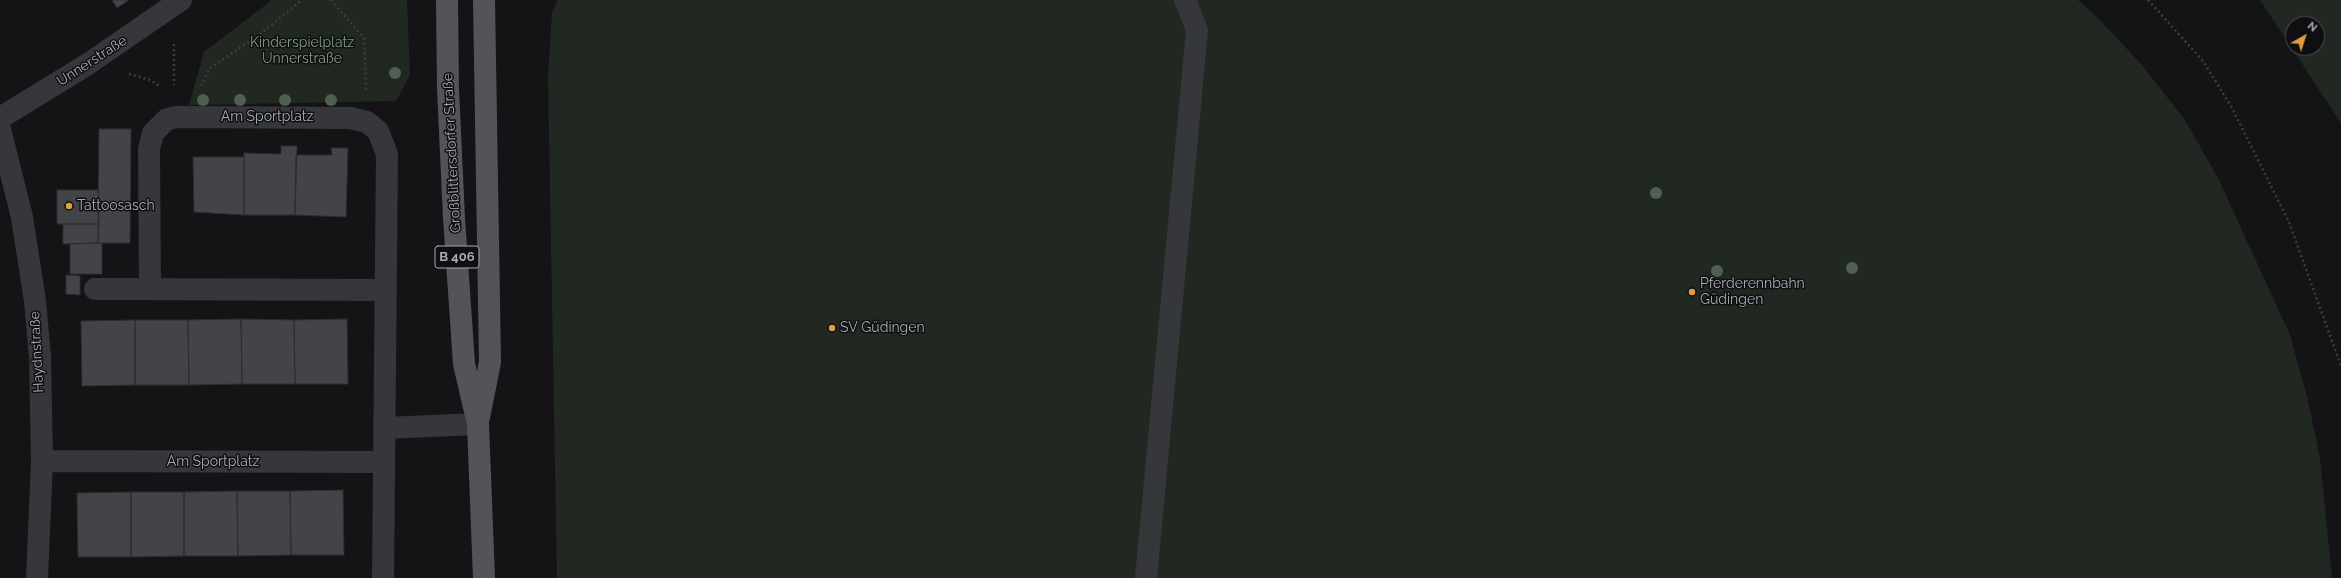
<!DOCTYPE html>
<html>
<head>
<meta charset="utf-8">
<style>
  body { margin:0 }
  #map { position:relative; width:2341px; height:578px; overflow:hidden; background:#141416; font-family:Raleway,sans-serif }
  canvas { display:block }
  .north { position:absolute; left:2285px; top:16px; width:40px; height:40px; box-sizing:border-box; background:#0f0f11; border:1px solid #4c4e53; border-radius:50%; rotate:39deg; font-size:11px; font-weight:700; line-height:16px; text-align:center; color:#a7acb5 }
  .north::after { content:''; display:block; margin:auto; width:14px; height:18px; background:#e19f41; clip-path:polygon(50% 0,100% 100%,50% 72%,0 100%) }
</style>
</head>
<body>
<div id="map">
<canvas width="2341" height="578"></canvas>
<div class="north">N</div>
</div>
<script>
const ctx = document.querySelector('canvas').getContext('2d');
ctx.lineJoin = 'round';
function fill(path, color) {
  ctx.fillStyle = color;
  ctx.fill(path, 'evenodd');
}
function toPath(rows) {
  const path = new Path2D();
  for (const r of rows) {
    path.moveTo(r[0], r[1]);
    for (let i = 2; i < r.length; i += 2) path.lineTo(r[i], r[i + 1]);
  }
  return path;
}
function trace(path, color, width, dash) {
  ctx.strokeStyle = color;
  ctx.lineWidth = width;
  ctx.lineCap = dash ? 'butt' : 'round';
  ctx.setLineDash(dash || []);
  ctx.stroke(path);
}
function write(font, color, halo, rows, align = 'center') {
  ctx.font = font + ' Raleway,sans-serif';
  ctx.lineWidth = 3;
  ctx.setLineDash([]);
  ctx.textBaseline = 'middle';
  ctx.strokeStyle = halo;
  ctx.fillStyle = color;
  for (const [text, x, y, turn = 0] of rows) {
    ctx.save();
    ctx.translate(x, y);
    ctx.rotate((+turn || 0) * Math.PI / 180);
    ctx.textAlign = isNaN(turn) ? turn : align;
    if (halo) ctx.strokeText(text, 0, 0);
    ctx.fillText(text, 0, 0);
    ctx.restore();
  }
}
fill(toPath([
  [272,0,407,0,410,75,396,101,189,105,204,52],
  [558,0,2078,0,2096,16,2142,65,2185,120,2218,178,2290,335,2308,400,2320,459,2332,578,557,578,548,78,552,12],
  [2260,0,2341,0,2341,123],
  [2293,24,2317,24,2317,48,2293,48]
]), '#212821');
const building = toPath([
  [112,0,129,0,117,8,112,0],
  [99,129,131,129,130,243,98,243,99,129],
  [281,146,297,146,295,215,244,215,244,153,281,154,281,146],
  [331,148,348,148,346,217,295,215,296,155,332,155,331,148],
  [193,157,244,157,244,215,194,212,193,157],
  [57,190,98,190,99,224,57,224,57,190],
  [63,224,99,224,98,243,63,244,63,224],
  [98,243,102,243,102,274,70,274,70,244,98,243],
  [66,275,80,276,80,295,66,294,66,275],
  [241,319,242,384,189,385,188,320,241,319],
  [241,319,294,320,295,384,242,384,241,319],
  [347,319,348,384,295,384,294,320,347,319],
  [135,320,135,385,82,386,81,321,135,320],
  [135,320,188,320,189,385,135,385,135,320],
  [343,490,344,555,291,555,290,491,343,490],
  [237,491,290,491,291,555,238,556,237,491],
  [237,491,238,556,184,556,184,492,237,491],
  [131,492,184,492,184,556,131,557,131,492],
  [131,492,131,557,78,557,77,493,131,492]
]);
fill(building, '#434448');
trace(building, '#2e2e31', 1);
trace(toPath([
  [331,0,364,38,366,90],
  [2148,0,2203,61,2232,108,2289,222,2341,366],
  [174,44,174,85],
  [129,74,150,80,161,87],
  [201,86,210,68,259,35,302,0]
]), '#3c3d41', 2.5, [2, 3]);
trace(toPath([
  [0,118,88,64,181,0],
  [0,129,22,217,35,301,40,356,42,461,37,578],
  [95,289,386,290],
  [150,289,149,149,153,133,166,120,175,117,350,118,367,122,378,131,387,154,383,578],
  [385,428,478,424],
  [42,461,384,462],
  [1146,578,1197,30,1185,0]
]), '#35373a', 22);
trace(toPath([
  [447,0,448,89,454,218,464,364,478,424,484,578],
  [479,417,490,362,484,0]
]), '#525459', 22);
ctx.fillStyle = '#4f6050';
for (const [x, y] of [
  [395,73],
  [203,100],
  [240,100],
  [285,100],
  [331,100],
  [1656,193],
  [1852,268],
  [1717,271]
]) {
  ctx.beginPath();
  ctx.arc(x, y, 6, 0, 2 * Math.PI);
  ctx.fill();
}
for (const [x, y, r, color] of [
  [69,206,4,"#e19f41"],
  [1692,292,4,"#e19f41"],
  [832,328,4,"#e19f41"]
]) {
  const dot = new Path2D();
  dot.arc(x, y, r, 0, 2 * Math.PI);
  ctx.fillStyle = color;
  ctx.fill(dot);
  trace(dot, '#0f0f11', 1.5);
}
for (const [x, y, w] of [
  [457,257,44]
]) {
  const box = new Path2D();
  box.roundRect(x - w / 2, y - 11, w, 22, 3);
  ctx.fillStyle = '#0f0f11';
  ctx.fill(box);
  trace(box, '#a7acb5', 1);
}
write('bold 13px', '#a7acb5', null, [
  ["B 406",457,257]
]);
write('14px', '#809e80', '#0f0f11', [
  ["Kinderspielplatz",302,43],
  ["Unnerstraße",302,59]
]);
write('14px', '#a7acb5', '#0f0f11', [
  ["Unnerstraße",92,61,-33],
  ["Am Sportplatz",267,117],
  ["Großblittersdorfer Straße",452,153,-93],
  ["Haydnstraße",37,352,-93],
  ["Am Sportplatz",213,462]
]);
write('14px', '#a7acb5', '#0f0f11', [
  ["Tattoosasch",77,206],
  ["Pferderennbahn",1700,284],
  ["Güdingen",1700,300],
  ["SV Güdingen",840,328]
], 'left');
</script>
</body>
</html>
